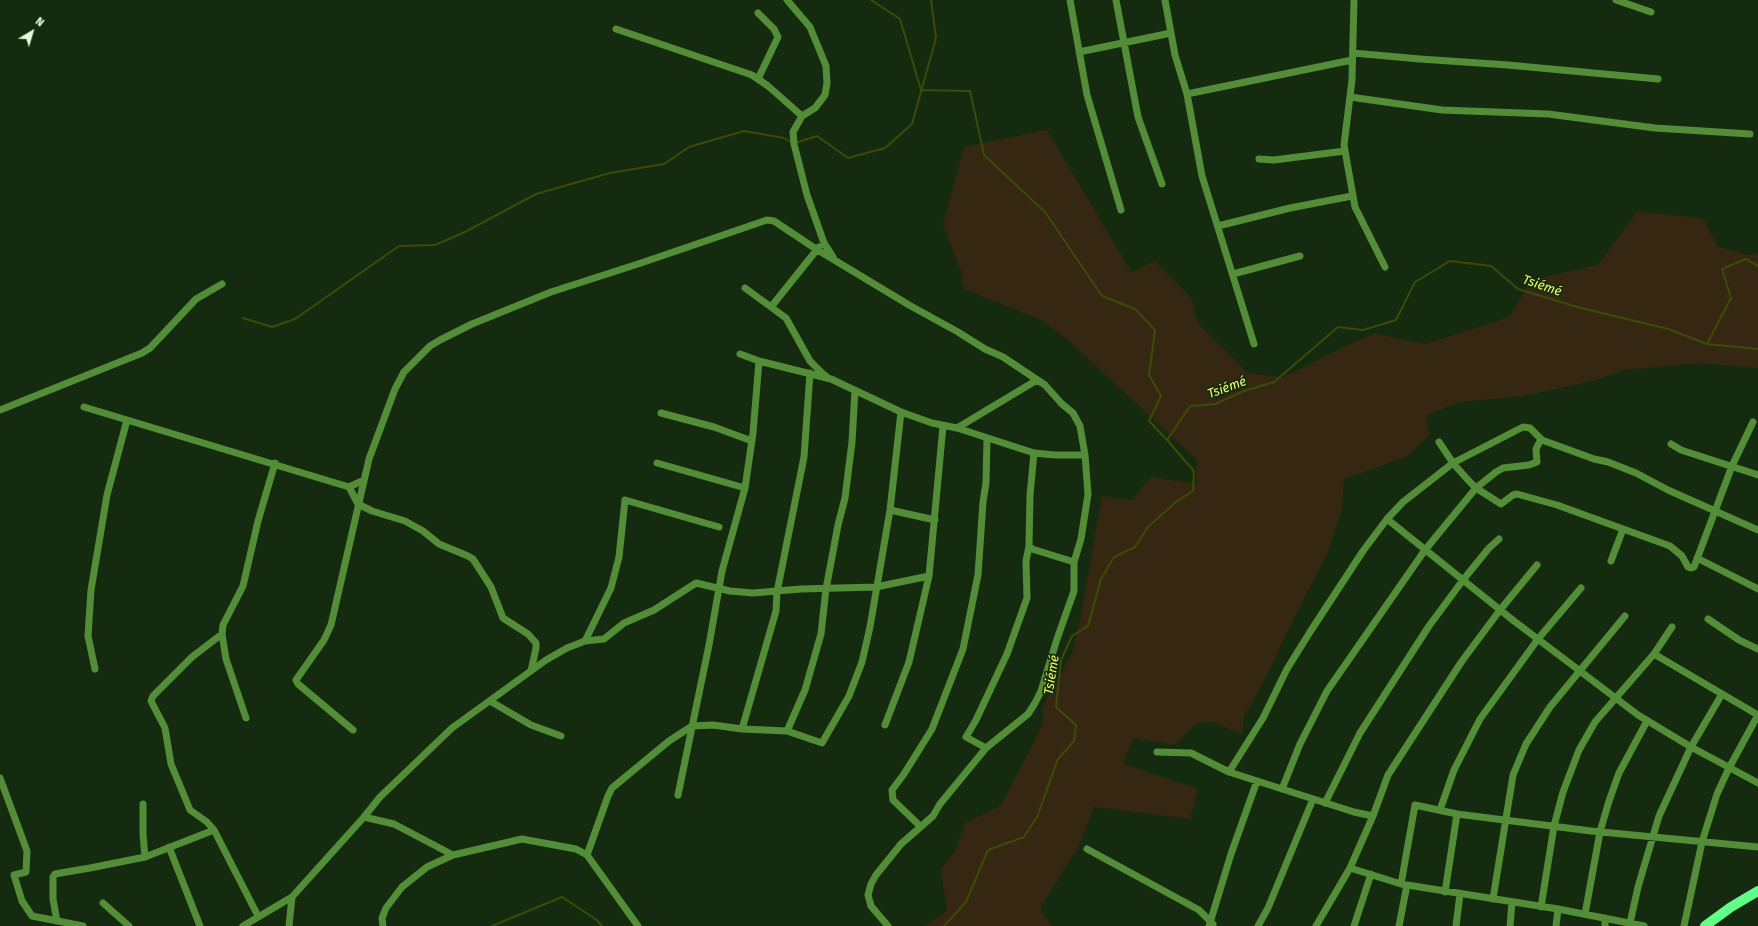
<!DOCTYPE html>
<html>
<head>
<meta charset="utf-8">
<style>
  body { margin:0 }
  #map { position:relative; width:1758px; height:926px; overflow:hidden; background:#152b0f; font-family:"Fira Sans",sans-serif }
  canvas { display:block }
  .north { position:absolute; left:12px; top:12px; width:40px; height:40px; -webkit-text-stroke:3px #152b0f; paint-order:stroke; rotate:38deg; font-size:11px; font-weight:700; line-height:16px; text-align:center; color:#e3ffda }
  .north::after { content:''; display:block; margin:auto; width:14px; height:18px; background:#e3ffda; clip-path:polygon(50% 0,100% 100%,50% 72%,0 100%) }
</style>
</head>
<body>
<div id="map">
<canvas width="1758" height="926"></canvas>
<div class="north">N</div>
</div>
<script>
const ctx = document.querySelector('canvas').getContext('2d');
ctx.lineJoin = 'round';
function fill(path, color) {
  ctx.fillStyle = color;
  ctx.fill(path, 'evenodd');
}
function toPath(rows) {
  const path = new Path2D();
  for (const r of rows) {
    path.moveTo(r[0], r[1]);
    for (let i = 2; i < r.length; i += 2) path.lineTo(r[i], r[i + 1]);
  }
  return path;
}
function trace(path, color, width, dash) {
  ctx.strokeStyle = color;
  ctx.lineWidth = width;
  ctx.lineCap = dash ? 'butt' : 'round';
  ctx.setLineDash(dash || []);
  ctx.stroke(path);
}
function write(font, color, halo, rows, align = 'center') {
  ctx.font = font + ' "Fira Sans",sans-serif';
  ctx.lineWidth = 3.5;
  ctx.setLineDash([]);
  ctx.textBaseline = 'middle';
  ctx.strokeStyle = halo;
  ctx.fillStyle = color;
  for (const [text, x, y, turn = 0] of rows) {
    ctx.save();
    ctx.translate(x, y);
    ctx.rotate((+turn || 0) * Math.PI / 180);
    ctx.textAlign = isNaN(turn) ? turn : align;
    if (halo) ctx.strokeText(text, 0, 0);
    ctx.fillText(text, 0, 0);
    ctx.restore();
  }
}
fill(toPath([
  [1047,130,1131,272,1155,261,1191,298,1198,323,1247,373,1283,377,1374,333,1425,344,1510,317,1530,280,1598,265,1637,212,1703,218,1718,247,1749,255,1758,253,1758,368,1697,363,1625,370,1593,381,1524,396,1460,402,1425,416,1430,434,1408,456,1344,479,1342,510,1328,552,1290,626,1269,671,1244,717,1242,734,1213,722,1198,723,1174,745,1133,738,1123,764,1198,789,1190,819,1094,807,1078,847,1040,909,1052,926,925,926,947,911,941,869,955,851,965,823,1001,805,1038,734,1044,718,1041,710,1072,653,1080,620,1102,496,1132,500,1151,477,1196,484,1197,460,1067,339,1041,320,964,289,961,271,943,225,964,147]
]), '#362712');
trace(toPath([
  [871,0,900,19,921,90,970,91,984,155,1045,212,1102,296,1135,309,1155,330,1149,375,1161,396,1149,421,1167,440],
  [795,143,817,136,848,158,885,148,912,124,936,38,931,0],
  [243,318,272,327,295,319,399,246,435,245,465,232,536,194,610,173,664,164,689,147,744,131,784,138,791,142],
  [1707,344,1731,298,1722,269,1746,259,1758,266],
  [492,926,562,897,597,920,602,926],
  [944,926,966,902,988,850,1024,837,1037,817,1058,759,1074,741,1076,725,1056,707,1061,660,1072,636,1088,626,1101,579,1114,557,1135,547,1148,527,1176,502,1193,491,1194,471,1167,440,1190,406,1215,404,1244,391,1274,382,1338,327,1363,330,1396,320,1415,282,1450,261,1491,266,1518,289,1581,308,1668,329,1707,344,1758,349]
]), '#3a4c07', 2);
trace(toPath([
  [787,0,810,27,826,66,827,83,825,95,815,108,802,116,793,132,794,144,807,195,824,243,833,257],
  [1070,0,1087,95,1121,210],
  [1116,0,1138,117,1162,184],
  [1165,0,1175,55,1187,94,1202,176,1254,344],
  [1354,0,1352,80,1344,145,1355,207,1385,267],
  [1616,0,1651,12],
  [616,29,752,75,768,86,802,116],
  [1079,52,1171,33],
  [1353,53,1420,59,1508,65,1658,79],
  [758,79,778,37,774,29,758,13],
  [1187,94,1352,60],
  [1350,97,1442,110,1548,114,1655,128,1750,134],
  [1259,159,1274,160,1345,151],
  [1218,226,1290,208,1352,196],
  [1233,274,1300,256],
  [745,288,786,318,810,361,822,373,827,377],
  [771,307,819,247],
  [740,354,759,361,831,379,901,412,932,423,957,428,1034,453,1055,455,1085,455],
  [84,407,349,487,364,480],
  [0,410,142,353,150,348,196,299,222,284],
  [661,413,714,427,752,441],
  [957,428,1037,380],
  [1439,442,1453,463,1467,479,1476,488,1501,504,1513,495,1517,494,1557,505,1670,546,1682,556,1688,567,1691,568,1694,567,1732,466,1753,422],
  [1671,444,1681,450,1758,475],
  [1034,453,1030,495,1029,546,1032,549,1074,562],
  [657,463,745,488],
  [349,487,358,504,372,511,405,521,423,531,439,544,468,556,473,559,491,587,503,618,528,634,536,643,536,648,531,671],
  [890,510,935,520],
  [1387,519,1514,621,1638,715,1691,747,1758,783],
  [1697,558,1758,589],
  [1611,561,1623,529],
  [1708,619,1739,640,1758,649],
  [222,634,192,657,153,696,151,701,165,728,171,764,188,805,190,810,207,822,214,830,258,916],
  [585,641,611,588,619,557,625,500,719,527],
  [1654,654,1758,715],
  [95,669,88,636,91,590,107,495,127,420],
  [490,701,531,725,561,736],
  [246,718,226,659,222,634,223,625,243,586,258,521,275,463],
  [885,725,909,662,929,576,943,426],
  [742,729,776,611,777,592,804,457,810,373],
  [353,730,298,684,296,680,324,640,331,625,369,459,395,389,404,372,430,346,440,340,472,324,551,292,641,263,767,220,774,221,816,249,909,305,958,332,985,349,1003,357,1045,385,1062,404,1073,413,1080,426,1085,455,1088,494,1081,539,1074,562,1074,591,1057,639,1041,691,1035,703,1028,714,986,748,940,804,933,816,901,844,876,875,871,884,868,895,871,906,888,926],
  [787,731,805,690,821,634,826,589,838,525,845,498,852,442,855,390],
  [986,748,966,737,976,720,1007,654,1027,598,1026,561,1029,546],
  [1157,752,1191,753,1229,772,1354,812,1373,816],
  [1229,772,1263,718,1287,669,1310,632,1363,551,1387,519,1403,502,1453,463,1523,427,1530,428,1542,440],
  [0,778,27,851,26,872,14,875,22,901,32,916,83,926],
  [1282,789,1300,744,1327,691,1425,550,1476,488,1496,472,1503,468,1529,465,1537,462,1536,449,1540,441,1542,440,1594,459,1608,462,1636,473,1668,490,1758,530],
  [678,795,709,645,722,571,745,488,753,433,759,361],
  [1325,803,1360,733,1429,626,1463,580,1489,548,1499,539],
  [143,804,143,834,145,857],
  [1440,810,1454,770,1480,719,1538,639,1581,588],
  [364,817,394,824,453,855],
  [920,826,893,800,892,790,904,774,932,729,963,649,978,575,983,502,986,483,987,439],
  [169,847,200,926],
  [1087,849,1199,910,1213,924],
  [587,855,608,796,612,788,669,741,692,726,713,725,742,729,787,731,822,743,849,696,862,662,870,627,890,510,901,412],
  [1350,868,1401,884,1558,909,1644,926],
  [1401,884,1415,805,1457,814,1591,831,1758,847],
  [1445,892,1457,814],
  [1493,899,1513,775,1526,744,1550,707,1625,616],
  [103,903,129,926],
  [1541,907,1554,826,1563,792,1579,750,1595,722,1654,654,1672,627],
  [1585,914,1600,832,1609,801,1619,773,1647,721],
  [57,921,53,899,53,877,55,874,90,868,145,857,214,830],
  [1630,923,1638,887,1659,816,1691,747,1722,694],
  [243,926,292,897,364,817,380,797,452,728,546,660,567,648,585,641,604,639,624,623,654,610,696,583,730,591,753,593,801,589,876,587,929,576],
  [289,926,292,897],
  [383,926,382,918,386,908,402,887,427,867,453,855,522,839,576,849,587,855,638,926],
  [1209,926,1231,854,1257,781],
  [1258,926,1268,908,1313,799],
  [1316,926,1350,868,1373,816,1388,775,1462,661,1500,610,1537,565],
  [1354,926,1371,874],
  [1399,926,1407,885],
  [1456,926,1460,894],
  [1510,926,1512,902],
  [1556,926,1558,909],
  [1605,926,1605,918],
  [1684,926,1702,842,1717,794,1729,768,1758,715]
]), '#548d37', 7);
trace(toPath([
  [1705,926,1731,907,1758,891]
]), '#61ff89', 10);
write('italic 13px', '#f1ff68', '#152b0f', [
  ["Tsiémé",1542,286,19],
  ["Tsiémé",1227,388,-20],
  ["Tsiémé",1052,675,-81]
]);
</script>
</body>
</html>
